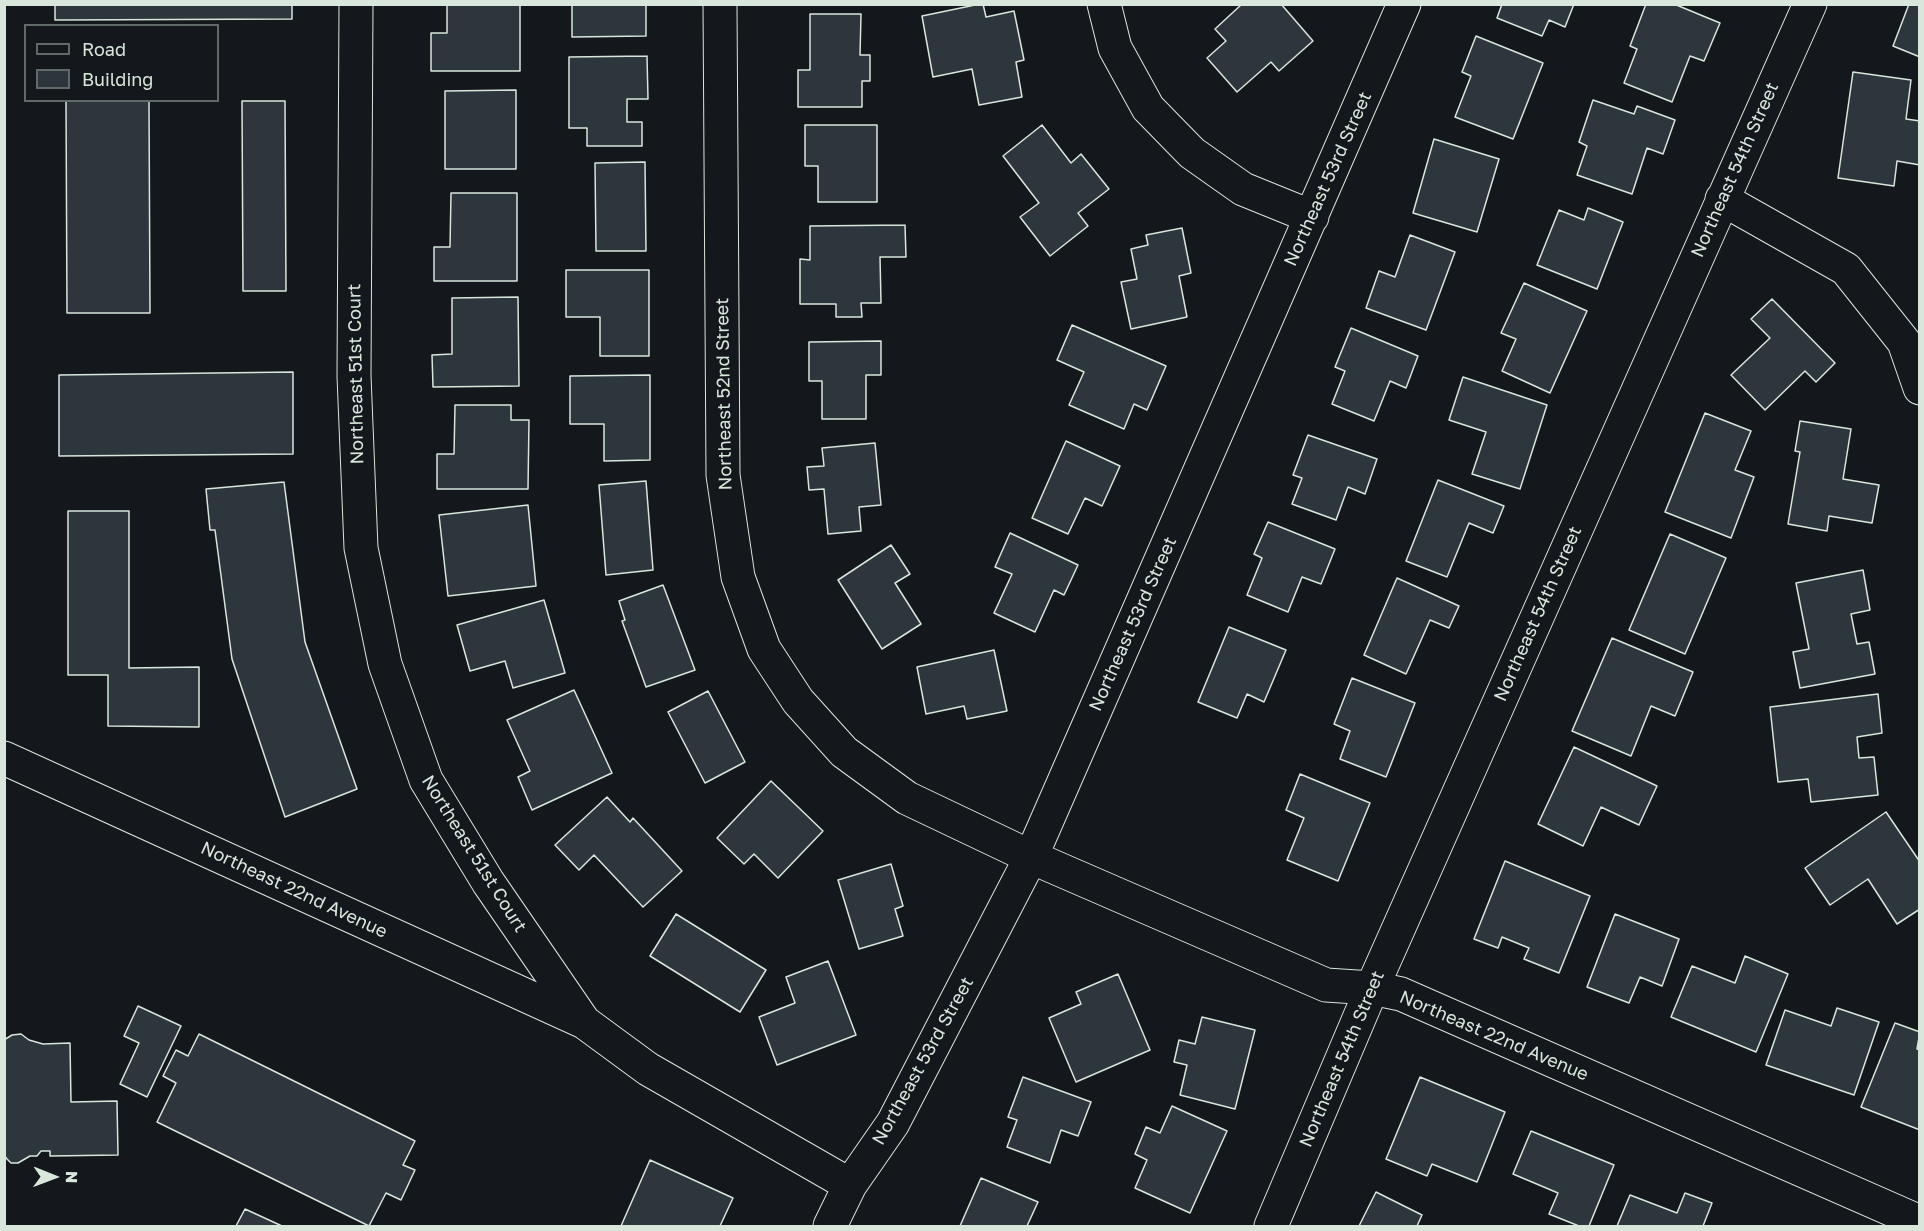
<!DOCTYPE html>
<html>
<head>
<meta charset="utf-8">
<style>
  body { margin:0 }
  #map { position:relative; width:1924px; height:1231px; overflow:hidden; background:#14181c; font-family:"Golos Text",sans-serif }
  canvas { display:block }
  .frame { position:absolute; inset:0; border:6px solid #d8e6dc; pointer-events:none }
  .legend { position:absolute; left:24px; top:24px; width:195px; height:78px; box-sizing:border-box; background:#14181c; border:2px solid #626a69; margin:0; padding:8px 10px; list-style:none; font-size:18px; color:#d8e6dc }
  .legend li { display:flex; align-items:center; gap:12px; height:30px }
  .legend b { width:30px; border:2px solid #626a69 }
  .north { position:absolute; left:24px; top:1147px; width:60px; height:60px; -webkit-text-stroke:4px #14181c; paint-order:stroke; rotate:91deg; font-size:16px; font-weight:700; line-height:24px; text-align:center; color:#d8e6dc }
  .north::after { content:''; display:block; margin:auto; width:21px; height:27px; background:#d8e6dc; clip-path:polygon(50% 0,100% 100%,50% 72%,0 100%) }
</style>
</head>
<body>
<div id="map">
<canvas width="1924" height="1231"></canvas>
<div class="frame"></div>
<ul class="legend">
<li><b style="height:8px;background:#14181c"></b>Road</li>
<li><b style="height:16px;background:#2c363c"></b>Building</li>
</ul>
<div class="north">N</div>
</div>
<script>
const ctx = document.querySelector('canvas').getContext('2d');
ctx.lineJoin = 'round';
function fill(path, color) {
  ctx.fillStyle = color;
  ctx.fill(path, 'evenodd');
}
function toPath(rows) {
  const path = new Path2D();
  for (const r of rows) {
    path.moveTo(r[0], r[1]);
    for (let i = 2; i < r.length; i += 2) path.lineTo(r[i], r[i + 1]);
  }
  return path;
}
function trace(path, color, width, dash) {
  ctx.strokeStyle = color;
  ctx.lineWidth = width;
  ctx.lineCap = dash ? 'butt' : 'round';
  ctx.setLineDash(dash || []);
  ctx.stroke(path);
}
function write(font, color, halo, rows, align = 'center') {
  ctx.font = font + ' "Golos Text",sans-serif';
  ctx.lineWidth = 4.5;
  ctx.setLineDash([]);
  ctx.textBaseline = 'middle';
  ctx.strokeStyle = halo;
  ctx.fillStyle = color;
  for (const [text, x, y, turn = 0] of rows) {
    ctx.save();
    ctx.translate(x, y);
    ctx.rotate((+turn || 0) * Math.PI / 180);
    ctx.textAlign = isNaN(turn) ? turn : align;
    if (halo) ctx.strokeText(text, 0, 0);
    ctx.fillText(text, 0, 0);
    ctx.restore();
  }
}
const building = toPath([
  [55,4,292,4,292,19,55,20,55,4],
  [447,4,520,4,520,71,431,71,431,33,447,33,447,4],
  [572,4,646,4,646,36,572,37,572,4],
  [980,4,983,4,986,17,1014,11,1024,60,1016,62,1022,97,979,105,972,69,933,77,922,16,980,4],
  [1242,4,1281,4,1313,41,1279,71,1271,62,1237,92,1207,58,1226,41,1215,29,1242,4],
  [1502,4,1574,4,1565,27,1549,20,1542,36,1497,18,1502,4],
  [1646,4,1674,4,1720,23,1704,61,1690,56,1672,102,1624,83,1637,49,1630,46,1646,4],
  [1909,4,1920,4,1920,57,1893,46,1909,4],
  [810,14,861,14,860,55,870,55,870,81,862,81,862,107,798,107,798,70,810,70,810,14],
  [1476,36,1543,63,1513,139,1455,117,1471,76,1462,72,1476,36],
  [647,56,648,99,627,99,627,122,642,122,642,146,587,146,587,128,569,128,569,57,647,56],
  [1853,72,1911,80,1906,119,1920,121,1920,165,1897,161,1894,186,1838,178,1853,72],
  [516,90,516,169,445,169,445,91,516,90],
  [66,100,149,100,150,313,67,313,66,100],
  [1593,100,1634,114,1637,106,1675,120,1663,154,1647,148,1632,194,1577,175,1587,146,1579,142,1593,100],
  [242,101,285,101,286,291,243,291,242,101],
  [805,125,877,125,877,202,818,202,818,166,805,166,805,125],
  [1042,125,1071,163,1081,154,1109,189,1078,213,1088,226,1050,256,1020,217,1039,203,1003,156,1042,125],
  [1434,139,1499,159,1477,232,1413,213,1434,139],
  [645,162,646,251,596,251,595,163,645,162],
  [451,193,517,193,517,281,434,281,434,247,450,247,451,193],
  [1588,208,1623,222,1597,289,1537,265,1559,210,1584,220,1588,208],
  [905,225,906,257,880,257,881,303,861,303,862,317,836,317,836,304,800,304,800,259,810,260,810,226,905,225],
  [1182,228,1191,273,1179,276,1187,317,1131,329,1121,282,1137,279,1131,249,1148,245,1146,235,1182,228],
  [1410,235,1455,252,1426,330,1366,308,1379,271,1395,277,1410,235],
  [566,270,649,270,649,356,600,356,600,317,566,317,566,270],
  [1524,283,1587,311,1550,393,1502,371,1516,339,1501,333,1524,283],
  [518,297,519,386,433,387,432,355,452,354,452,298,518,297],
  [1772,299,1835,363,1816,382,1805,371,1765,410,1731,375,1770,338,1751,319,1772,299],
  [1072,325,1166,366,1147,410,1134,404,1124,429,1069,405,1084,372,1057,360,1072,325],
  [1351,328,1418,356,1406,388,1390,381,1374,421,1332,404,1345,371,1335,367,1351,328],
  [881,341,881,375,866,375,866,419,822,419,822,381,809,381,809,342,881,341],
  [293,372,293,454,59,456,59,375,293,372],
  [650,375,650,460,604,461,604,424,570,424,570,376,650,375],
  [1463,377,1547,405,1520,489,1472,474,1486,432,1449,420,1463,377],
  [455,405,511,405,511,420,529,420,528,489,437,489,437,454,454,454,455,405],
  [1705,413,1751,431,1735,470,1754,477,1731,538,1665,512,1705,413],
  [1800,421,1851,429,1843,479,1879,485,1872,523,1829,516,1827,531,1788,524,1800,452,1795,451,1800,421],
  [1308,435,1377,459,1365,494,1348,487,1336,520,1292,504,1302,478,1293,475,1308,435],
  [1066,441,1120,466,1102,506,1085,498,1068,534,1032,518,1066,441],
  [875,443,881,505,859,507,861,531,828,534,824,489,809,490,807,467,824,466,822,448,875,443],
  [1438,480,1504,506,1493,533,1469,523,1447,577,1406,561,1438,480],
  [646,481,653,570,606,575,599,485,646,481],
  [284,482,305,642,357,789,285,817,232,659,215,530,210,530,206,489,284,482],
  [528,505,536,586,448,596,439,515,528,505],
  [68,511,129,511,129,668,199,667,199,727,108,726,108,675,68,675,68,511],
  [1268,522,1335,549,1321,584,1302,577,1288,612,1247,595,1262,558,1254,554,1268,522],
  [1010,533,1078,565,1064,595,1054,590,1035,632,994,613,1012,574,995,567,1010,533],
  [1670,534,1726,558,1685,654,1629,630,1670,534],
  [891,545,910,574,895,583,921,624,882,649,838,580,891,545],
  [1863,570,1870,610,1851,614,1857,644,1869,642,1875,674,1800,688,1793,652,1809,649,1796,583,1863,570],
  [1397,578,1459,606,1449,628,1430,620,1406,674,1364,655,1397,578],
  [663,585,695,670,646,687,622,621,625,620,619,601,663,585],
  [544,600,565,673,513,688,505,661,470,671,457,625,544,600],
  [1229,627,1286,650,1264,702,1247,694,1237,718,1198,702,1229,627],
  [1612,638,1693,672,1675,716,1651,706,1631,756,1572,731,1612,638],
  [994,650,1007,711,967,719,964,706,926,714,917,667,994,650],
  [1352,678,1415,703,1386,777,1340,759,1350,731,1334,724,1352,678],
  [574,690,612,773,532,810,518,777,530,771,507,720,574,690],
  [708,691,745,762,705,783,668,712,708,691],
  [1878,694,1882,733,1857,737,1859,758,1874,757,1878,795,1811,802,1808,779,1778,782,1770,707,1878,694],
  [1574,747,1657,786,1639,825,1601,807,1583,846,1538,824,1574,747],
  [1300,774,1370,803,1338,881,1287,860,1304,818,1286,810,1300,774],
  [771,781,823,831,778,878,754,854,744,864,717,838,771,781],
  [607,797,630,822,633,818,682,871,643,907,594,855,579,870,555,845,607,797],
  [1886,812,1920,862,1920,909,1897,924,1868,879,1830,905,1805,868,1886,812],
  [1505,861,1590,896,1559,973,1524,959,1529,948,1502,937,1498,948,1474,939,1505,861],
  [891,864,903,906,895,909,903,936,859,949,838,880,891,864],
  [676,914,766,970,740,1012,650,956,676,914],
  [1615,914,1679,939,1662,986,1640,977,1629,1003,1587,987,1615,914],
  [1745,956,1788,974,1756,1052,1671,1017,1692,966,1735,983,1745,956],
  [828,961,856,1035,777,1065,759,1017,795,1003,786,977,828,961],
  [1118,974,1150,1050,1076,1082,1049,1018,1081,1004,1076,992,1118,974],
  [138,1006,181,1026,147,1097,120,1084,139,1043,124,1036,138,1006],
  [1837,1008,1879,1022,1854,1095,1766,1065,1785,1010,1831,1026,1837,1008],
  [1202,1017,1255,1030,1235,1109,1180,1095,1187,1065,1174,1062,1179,1040,1195,1044,1202,1017],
  [1895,1023,1920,1032,1917,1049,1920,1050,1920,1130,1861,1107,1895,1023],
  [21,1034,29,1040,43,1044,70,1043,71,1102,117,1101,118,1155,50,1156,50,1151,41,1151,37,1156,30,1156,18,1163,11,1163,7,1159,4,1155,4,1040,12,1035,21,1034],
  [199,1034,415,1141,403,1165,415,1170,401,1200,386,1193,369,1226,157,1122,176,1083,163,1076,176,1050,188,1056,199,1034],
  [1023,1077,1091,1102,1078,1136,1061,1130,1050,1163,1007,1147,1017,1120,1008,1117,1023,1077],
  [1420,1077,1505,1112,1477,1182,1432,1164,1427,1176,1386,1159,1420,1077],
  [1172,1106,1227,1131,1190,1213,1135,1188,1147,1160,1135,1154,1146,1127,1160,1133,1172,1106],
  [1531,1131,1614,1165,1589,1226,1579,1226,1549,1214,1558,1193,1513,1174,1531,1131],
  [650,1160,733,1198,720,1226,621,1226,650,1160],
  [981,1178,1038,1202,1027,1226,960,1226,981,1178],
  [1376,1192,1422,1215,1417,1226,1359,1226,1376,1192],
  [1685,1193,1712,1203,1703,1226,1617,1226,1630,1195,1677,1213,1685,1193],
  [245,1209,282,1226,236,1226,245,1209]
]);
fill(building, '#2c363c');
trace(building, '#d8e6dc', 1.5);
const minor = toPath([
  [356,4,354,376,361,548,385,664,426,780,488,882,584,1022,648,1069,850,1185],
  [720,4,723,475,738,577,764,649,798,701,844,752,907,798,1031,857,1326,985,1372,988,1401,994,1920,1222],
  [1104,4,1115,48,1148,108,1192,153,1243,189,1312,217],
  [1722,199,1846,269,1904,342,1920,388],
  [4,758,584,1022],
  [830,1226,850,1185,893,1123,1031,857,1404,4],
  [1271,1226,1372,988,1810,4]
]);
trace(minor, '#d8e6dc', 35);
trace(minor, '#14181c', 33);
write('18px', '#d8e6dc', '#14181c', [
  ["Northeast 54th Street",1735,170,-66],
  ["Northeast 53rd Street",1328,179,-66],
  ["Northeast 51st Court",356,374,-91],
  ["Northeast 52nd Street",724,394,-91],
  ["Northeast 54th Street",1538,614,-66],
  ["Northeast 53rd Street",1133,624,-66],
  ["Northeast 51st Court",474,854,58],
  ["Northeast 22nd Avenue",294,890,25],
  ["Northeast 22nd Avenue",1494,1036,23],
  ["Northeast 54th Street",1342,1059,-67],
  ["Northeast 53rd Street",923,1061,-61]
]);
</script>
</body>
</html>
